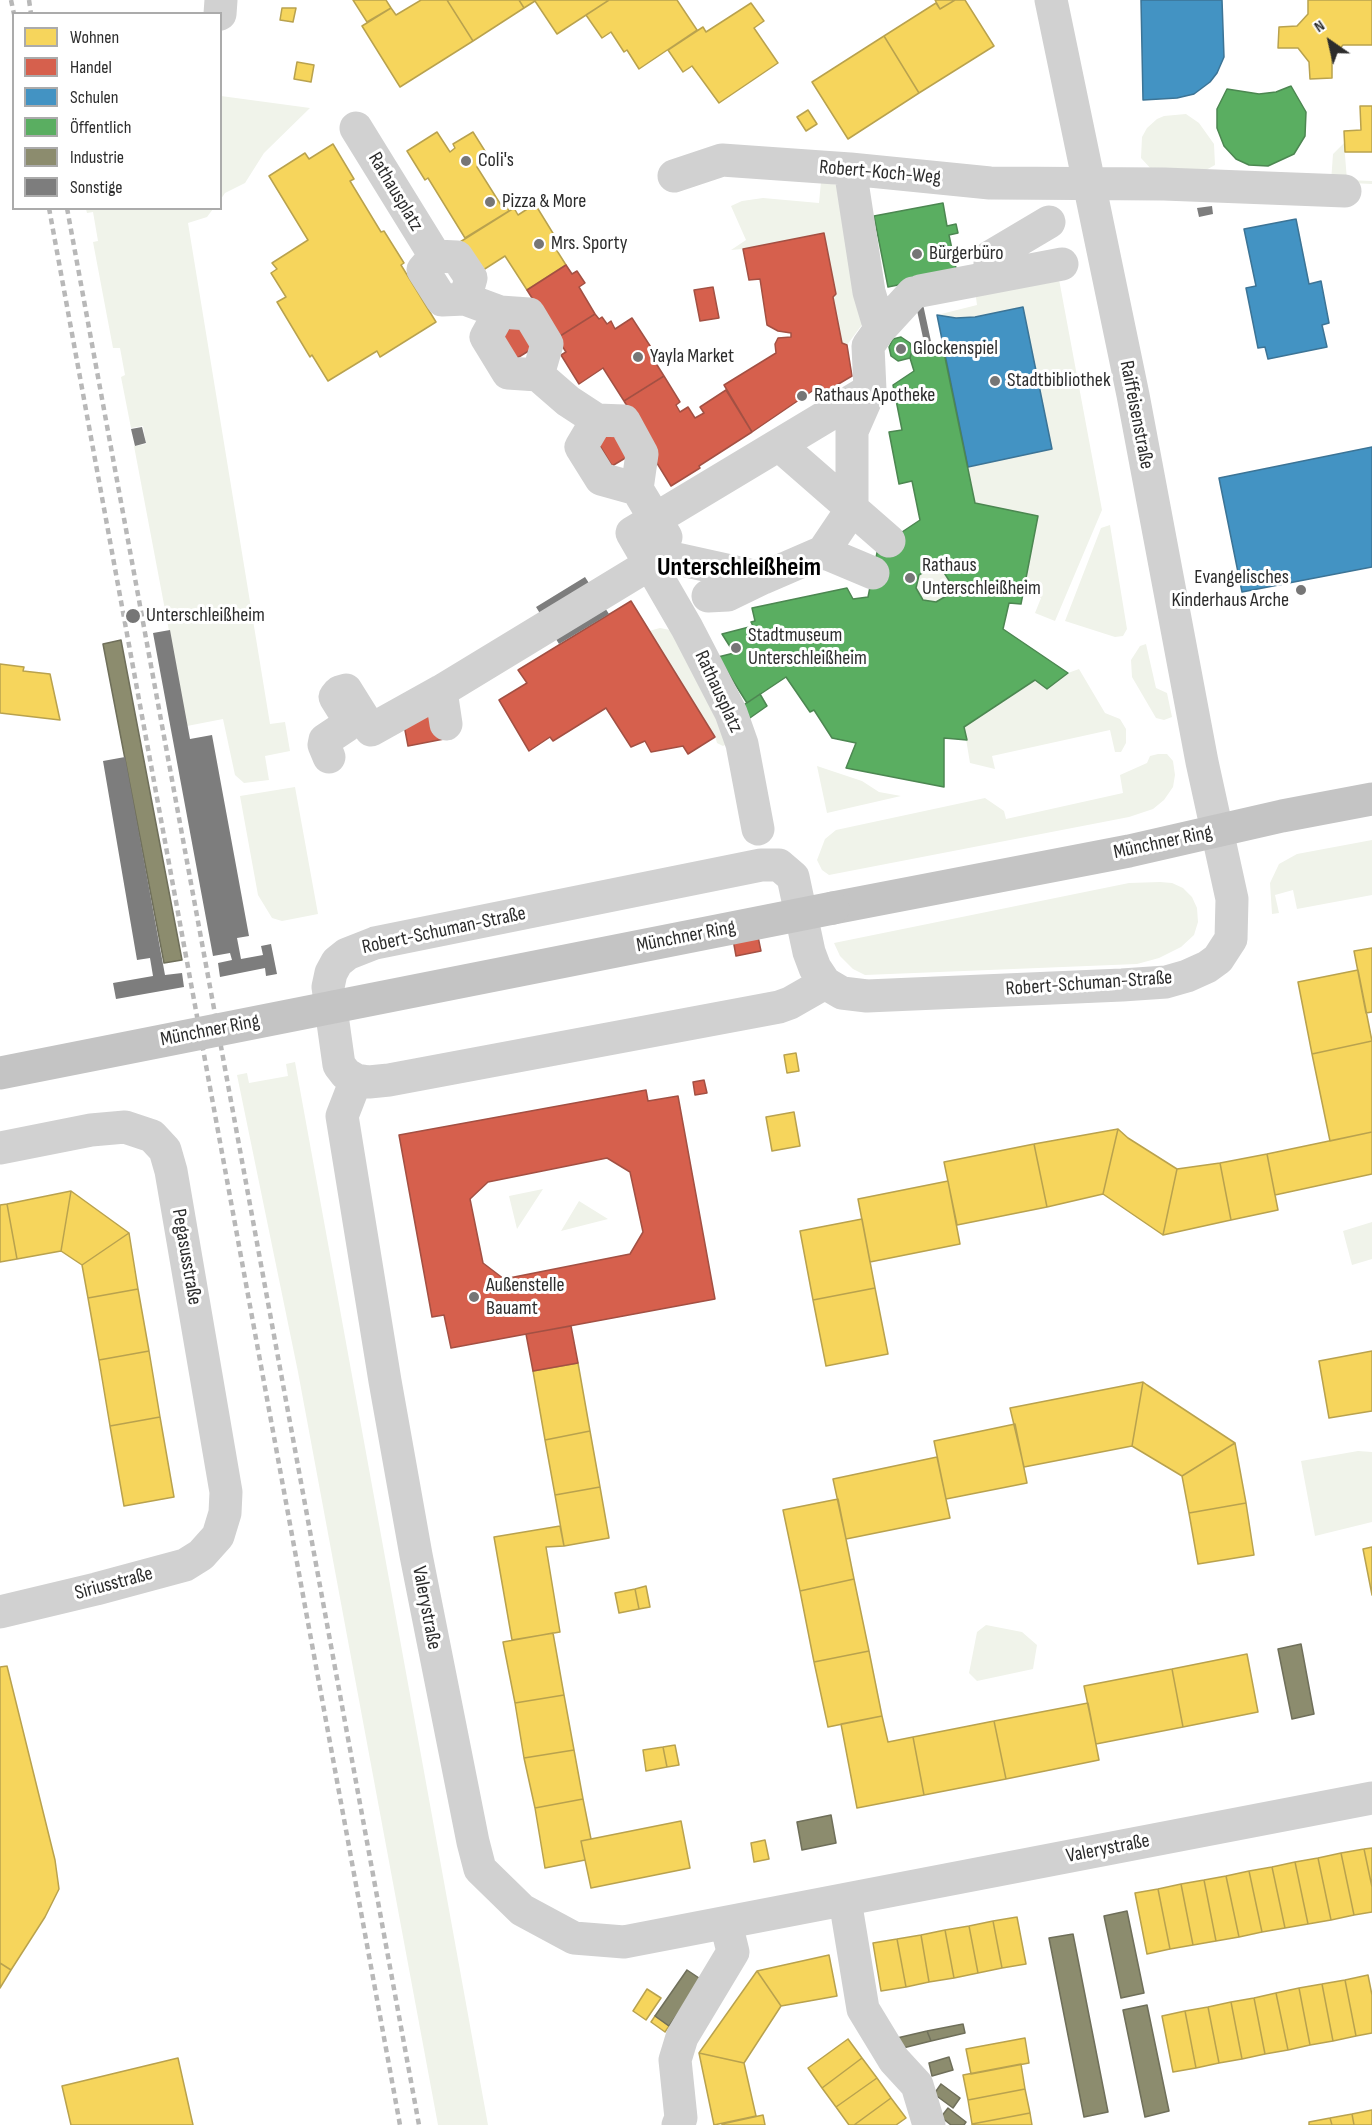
<!DOCTYPE html>
<html>
<head>
<meta charset="utf-8">
<style>
  body { margin:0 }
  #map { position:relative; width:1372px; height:2125px; overflow:hidden; background:#fff; font-family:"Sofia Sans Condensed",sans-serif }
  canvas { display:block }
  .legend { position:absolute; left:12px; top:12px; width:210px; height:198px; box-sizing:border-box; background:#fff; border:2px solid #ababab; margin:0; padding:8px 10px; list-style:none; font-size:18px; color:#2c2c2c }
  .legend li { display:flex; align-items:center; gap:12px; height:30px }
  .legend b { width:30px; border:2px solid #ababab }
  .north { position:absolute; left:1300px; top:12px; width:60px; height:60px; -webkit-text-stroke:4px #fff; paint-order:stroke; rotate:326deg; font-size:16px; font-weight:700; line-height:24px; text-align:center; color:#2c2c2c }
  .north::after { content:''; display:block; margin:auto; width:21px; height:27px; background:#2c2c2c; clip-path:polygon(50% 0,100% 100%,50% 72%,0 100%) }
</style>
</head>
<body>
<div id="map">
<canvas width="1372" height="2125"></canvas>
<ul class="legend">
<li><b style="height:16px;background:#f6d55c"></b>Wohnen</li>
<li><b style="height:16px;background:#d6604d"></b>Handel</li>
<li><b style="height:16px;background:#4393c3"></b>Schulen</li>
<li><b style="height:16px;background:#5aae61"></b>Öffentlich</li>
<li><b style="height:16px;background:#8c8c6e"></b>Industrie</li>
<li><b style="height:16px;background:#7d7d7d"></b>Sonstige</li>
</ul>
<div class="north">N</div>
</div>
<script>
const ctx = document.querySelector('canvas').getContext('2d');
ctx.lineJoin = 'round';
function fill(path, color) {
  ctx.fillStyle = color;
  ctx.fill(path, 'evenodd');
}
function toPath(rows) {
  const path = new Path2D();
  for (const r of rows) {
    if (r.length === 3) {
      path.moveTo(r[0] + r[2], r[1]);
      path.arc(r[0], r[1], r[2], 0, 2 * Math.PI);
      continue;
    }
    path.moveTo(r[0], r[1]);
    for (let i = 2; i < r.length; i += 2) path.lineTo(r[i], r[i + 1]);
  }
  return path;
}
function trace(path, color, width, dash) {
  ctx.strokeStyle = color;
  ctx.lineWidth = width;
  ctx.lineCap = dash ? 'butt' : 'round';
  ctx.setLineDash(dash || []);
  ctx.stroke(path);
}
function write(font, color, halo, rows, align = 'center') {
  ctx.font = font + ' "Sofia Sans Condensed",sans-serif';
  ctx.lineWidth = 6;
  ctx.setLineDash([]);
  ctx.textBaseline = 'middle';
  ctx.strokeStyle = halo;
  ctx.fillStyle = color;
  for (const [text, x, y, turn = 0] of rows) {
    ctx.save();
    ctx.translate(x, y);
    ctx.rotate((+turn || 0) * Math.PI / 180);
    ctx.textAlign = isNaN(turn) ? turn : align;
    if (halo) ctx.strokeText(text, 0, 0);
    ctx.fillText(text, 0, 0);
    ctx.restore();
  }
}
fill(toPath([
  [221,96,310,108,264,153,245,183,225,193,221,199],
  [1186,114,1199,123,1214,144,1215,165,1206,170,1152,170,1141,158,1142,137,1147,128,1157,119,1164,116],
  [1344,143,1347,180,1372,181,1372,184,1331,182,1333,154],
  [821,182,843,186,867,318,847,345,842,343,833,297,743,249,731,250,746,240,731,206,742,201,763,198,819,203],
  [86,209,213,209,207,217,188,223,270,724,285,722,290,751,265,756,269,780,244,783,235,775,223,719,187,726,134,446,146,444,143,426,131,428,121,377,125,375,120,348,113,348,93,242,98,241,93,212,87,213],
  [1058,274,1102,510,1055,621,1035,613,1041,598,1024,588,1038,516,975,503,968,467,1002,458,1023,307,975,317,956,318,937,315,977,305,975,290],
  [1110,525,1127,629,1123,636,1115,637,1065,621,1101,528],
  [933,585,17],
  [660,628,670,630,731,742,723,746,717,743,715,736,649,631],
  [1146,644,1156,688,1167,693,1172,717,1164,720,1156,718,1132,677,1131,660,1140,646],
  [1079,669,1105,713,1120,719,1126,729,1126,743,1121,752,1115,752,1110,730,992,756,995,769,970,763,964,727,1035,680,1047,689,1068,673],
  [1158,754,1167,754,1173,761,1175,775,1173,787,1164,800,1153,809,1129,817,829,875,822,870,817,860,825,839,836,830,985,798,1004,811,1006,819,1123,793,1120,775,1147,763,1150,756],
  [817,766,862,781,879,792,901,796,827,813],
  [295,787,318,914,282,921,272,918,258,895,240,796],
  [1372,840,1372,895,1297,909,1293,890,1275,895,1279,913,1272,914,1270,883,1279,864,1297,854],
  [1160,882,1172,883,1183,888,1192,897,1197,908,1198,922,1194,935,1181,947,1159,958,1137,964,865,975,853,969,840,956,834,943,1129,883],
  [295,1062,423,1766,488,2125,438,2125,298,1372,237,1075,247,1073,249,1083,288,1076,286,1064],
  [543,1189,517,1229,509,1196],
  [579,1201,608,1219,561,1231],
  [1372,1222,1372,1259,1352,1265,1343,1231],
  [1358,1451,1372,1452,1372,1522,1315,1536,1301,1461],
  [986,1625,1022,1632,1037,1645,1033,1669,977,1681,969,1673,971,1663,977,1632]
]), '#f0f3ea');
const homes = toPath([
  [353,0,386,0,391,8,367,22,353,0],
  [421,0,447,0,473,41,400,87,362,26,391,8,396,15,421,0],
  [447,0,519,0,524,8,473,41,447,0],
  [519,0,609,0,557,34,535,1,524,8,519,0],
  [609,0,677,0,697,30,639,69,627,50,624,52,611,32,602,38,586,15,609,0],
  [935,0,955,0,940,9,935,0],
  [955,0,965,0,994,46,919,93,884,36,936,3,940,9,955,0],
  [1308,0,1372,0,1372,45,1343,45,1332,57,1332,78,1310,79,1309,62,1298,48,1278,48,1279,27,1297,26,1308,14,1308,0],
  [751,3,764,21,754,28,778,63,719,103,692,66,683,72,668,50,703,27,706,32,751,3],
  [282,8,296,8,293,22,280,20,282,8],
  [884,36,919,93,848,139,812,82,884,36],
  [297,62,314,65,311,82,294,79,297,62],
  [1360,106,1372,106,1372,152,1345,152,1344,131,1361,130,1360,106],
  [808,110,817,124,806,131,797,117,808,110],
  [437,132,450,152,455,148,453,144,473,132,490,159,477,167,501,205,504,202,509,211,465,238,428,178,425,180,407,151,437,132],
  [333,144,354,179,350,181,381,232,384,231,404,263,401,265,436,322,380,357,377,351,328,381,312,355,310,357,277,302,286,297,271,273,277,269,272,263,308,240,269,176,305,153,309,159,333,144],
  [535,204,559,243,554,246,566,265,527,290,505,256,480,272,460,242,514,208,518,215,535,204],
  [0,664,24,667,23,671,50,674,60,720,0,713,0,664],
  [1372,948,1372,1012,1366,1013,1354,951,1372,948],
  [1358,970,1372,1041,1312,1054,1298,982,1358,970],
  [1372,1041,1372,1132,1330,1141,1312,1054,1372,1041],
  [796,1053,799,1071,787,1073,784,1055,796,1053],
  [794,1112,800,1146,772,1151,766,1117,794,1112],
  [1118,1129,1103,1194,1047,1207,1034,1144,1118,1129],
  [1118,1129,1128,1138,1177,1169,1163,1235,1103,1194,1118,1129],
  [1372,1132,1372,1174,1275,1195,1267,1154,1372,1132],
  [1034,1144,1047,1207,957,1225,944,1162,1034,1144],
  [1267,1154,1278,1210,1231,1220,1220,1163,1267,1154],
  [1220,1163,1231,1220,1163,1235,1177,1169,1220,1163],
  [948,1181,960,1244,870,1262,858,1199,948,1181],
  [71,1191,61,1251,17,1259,7,1204,71,1191],
  [71,1191,129,1233,82,1265,61,1251,71,1191],
  [7,1204,17,1259,0,1262,0,1205,7,1204],
  [862,1219,875,1288,813,1300,800,1231,862,1219],
  [129,1233,138,1289,88,1298,82,1265,129,1233],
  [875,1288,888,1354,826,1366,813,1300,875,1288],
  [138,1289,149,1351,99,1360,88,1298,138,1289],
  [149,1351,160,1417,110,1426,99,1360,149,1351],
  [1372,1351,1372,1411,1329,1418,1319,1361,1372,1351],
  [578,1363,590,1431,545,1440,533,1371,578,1363],
  [1143,1382,1132,1446,1024,1467,1010,1408,1143,1382],
  [1143,1382,1147,1385,1235,1443,1182,1476,1132,1446,1143,1382],
  [160,1417,174,1497,124,1506,110,1426,160,1417],
  [1015,1424,1027,1483,946,1499,934,1441,1015,1424],
  [590,1431,600,1487,555,1495,545,1440,590,1431],
  [1235,1443,1246,1503,1189,1513,1182,1476,1235,1443],
  [937,1457,950,1518,846,1539,833,1479,937,1457],
  [600,1487,609,1538,564,1546,555,1495,600,1487],
  [838,1499,854,1579,800,1591,783,1510,838,1499],
  [1246,1503,1254,1555,1198,1564,1189,1513,1246,1503],
  [560,1526,564,1546,546,1547,560,1632,512,1640,494,1537,560,1526],
  [1372,1547,1372,1595,1363,1549,1372,1547],
  [854,1579,869,1651,814,1662,800,1591,854,1579],
  [646,1586,650,1607,639,1609,635,1589,646,1586],
  [635,1589,639,1609,619,1613,615,1593,635,1589],
  [553,1633,564,1695,515,1703,503,1642,553,1633],
  [869,1651,882,1716,828,1727,814,1662,869,1651],
  [1247,1654,1258,1712,1183,1727,1172,1669,1247,1654],
  [7,1666,55,1860,59,1889,45,1917,11,1970,0,1963,0,1667,7,1666],
  [1172,1669,1183,1727,1096,1744,1084,1686,1172,1669],
  [564,1695,574,1750,524,1758,515,1703,564,1695],
  [1088,1703,1099,1760,1006,1779,994,1721,1088,1703],
  [882,1716,888,1742,913,1737,924,1795,857,1808,841,1724,882,1716],
  [994,1721,1006,1779,924,1795,913,1737,994,1721],
  [675,1745,679,1765,667,1767,663,1747,675,1745],
  [663,1747,667,1767,646,1771,643,1750,663,1747],
  [574,1750,583,1799,535,1808,524,1758,574,1750],
  [583,1799,591,1839,581,1841,585,1860,545,1868,535,1808,583,1799],
  [681,1821,690,1868,591,1888,581,1841,681,1821],
  [765,1840,769,1859,754,1862,751,1843,765,1840],
  [1372,1848,1372,1887,1364,1849,1372,1848],
  [1364,1849,1372,1887,1372,1912,1354,1915,1341,1853,1364,1849],
  [1341,1853,1354,1915,1331,1920,1318,1858,1341,1853],
  [1318,1858,1331,1920,1308,1924,1295,1862,1318,1858],
  [1295,1862,1308,1924,1285,1928,1272,1867,1295,1862],
  [1272,1867,1285,1928,1262,1932,1249,1871,1272,1867],
  [1249,1871,1262,1932,1239,1937,1226,1876,1249,1871],
  [1226,1876,1239,1937,1216,1941,1204,1880,1226,1876],
  [1204,1880,1216,1941,1193,1945,1181,1884,1204,1880],
  [1181,1884,1193,1945,1170,1949,1158,1889,1181,1884],
  [1158,1889,1170,1949,1147,1954,1135,1893,1158,1889],
  [1017,1917,1026,1964,1002,1968,993,1921,1017,1917],
  [993,1921,1002,1968,978,1973,969,1926,993,1921],
  [969,1926,978,1973,954,1978,945,1930,969,1926],
  [945,1930,954,1978,929,1982,921,1935,945,1930],
  [921,1935,929,1982,906,1987,897,1939,921,1935],
  [897,1939,906,1987,881,1991,873,1943,897,1939],
  [829,1955,837,1996,781,2006,757,1971,829,1955],
  [0,1963,11,1970,0,1988,0,1963],
  [757,1971,781,2006,744,2063,699,2053,757,1971],
  [1368,1975,1372,1995,1372,2033,1356,2036,1345,1980,1368,1975],
  [1345,1980,1356,2036,1333,2041,1322,1984,1345,1980],
  [1322,1984,1333,2041,1310,2045,1299,1988,1322,1984],
  [1299,1988,1310,2045,1288,2050,1276,1993,1299,1988],
  [647,1989,661,1998,646,2020,633,2011,647,1989],
  [1276,1993,1288,2050,1265,2054,1254,1998,1276,1993],
  [1254,1998,1265,2054,1242,2059,1231,2002,1254,1998],
  [1231,2002,1242,2059,1219,2063,1208,2007,1231,2002],
  [1208,2007,1219,2063,1196,2068,1185,2011,1208,2007],
  [1185,2011,1196,2068,1173,2072,1162,2016,1185,2011],
  [655,2016,669,2026,665,2032,651,2022,655,2016],
  [1025,2038,1029,2063,971,2074,966,2049,1025,2038],
  [848,2039,862,2058,822,2088,808,2068,848,2039],
  [699,2053,744,2063,756,2116,714,2125,699,2053],
  [178,2058,193,2125,71,2125,62,2086,178,2058],
  [862,2058,877,2078,836,2107,822,2088,862,2058],
  [1021,2064,1025,2089,968,2100,963,2075,1021,2064],
  [877,2078,891,2098,854,2125,849,2125,836,2107,877,2078],
  [1025,2089,1030,2113,972,2124,968,2100,1025,2089],
  [891,2098,906,2118,896,2125,854,2125,891,2098],
  [1372,2110,1372,2125,1354,2125,1352,2114,1372,2110],
  [1030,2113,1032,2125,972,2125,972,2124,1030,2113],
  [1352,2114,1354,2125,1332,2125,1330,2118,1352,2114],
  [763,2115,765,2125,722,2125,722,2124,763,2115],
  [1330,2118,1332,2125,1309,2125,1309,2122,1330,2118]
]);
fill(homes, '#f6d55c');
trace(homes, '#b9a24e', 1.5);
const shops = toPath([
  [824,233,836,294,833,297,842,343,847,345,852,376,825,392,821,385,752,432,724,385,776,353,775,344,778,338,791,337,791,333,778,331,767,325,760,279,749,280,743,249,824,233],
  [566,265,572,274,577,271,585,283,579,287,595,314,557,338,527,290,566,265],
  [713,287,719,318,700,321,694,290,713,287],
  [595,314,599,319,602,317,607,324,611,321,615,329,632,318,656,355,652,357,664,376,624,401,603,368,579,384,561,355,566,352,557,338,595,314],
  [520,322,535,347,514,360,499,335,520,322],
  [664,376,680,402,676,405,680,412,688,407,695,418,704,413,700,407,726,390,752,432,699,466,700,468,671,486,652,455,656,452,624,401,664,376],
  [616,429,632,454,612,466,597,441,616,429],
  [631,601,715,737,688,754,683,746,651,752,645,741,631,747,606,708,553,741,550,737,529,751,499,700,527,683,518,670,631,601],
  [433,707,444,739,408,746,404,725,433,707],
  [753,913,761,951,736,956,729,917,753,913],
  [704,1080,707,1093,695,1095,693,1082,704,1080],
  [646,1090,648,1101,678,1096,715,1299,451,1348,444,1315,432,1317,399,1135,646,1090],
  [607,1158,630,1172,643,1232,630,1254,504,1279,483,1263,470,1199,488,1182,607,1158],
  [571,1326,578,1363,533,1371,526,1334,571,1326]
]);
fill(shops, '#d6604d');
trace(shops, '#a35043', 1.5);
const schools = toPath([
  [1141,0,1222,0,1224,57,1217,73,1210,82,1194,94,1177,98,1143,100,1141,0],
  [1296,219,1309,284,1321,281,1329,323,1322,325,1327,347,1268,359,1265,347,1258,348,1246,288,1256,286,1244,229,1296,219],
  [1023,307,1052,449,968,467,937,315,956,318,975,317,1023,307],
  [1372,447,1372,567,1242,592,1219,478,1372,447]
]);
fill(schools, '#4393c3');
trace(schools, '#3c7496', 1.5);
const public = toPath([
  [1291,86,1306,112,1305,136,1294,154,1268,166,1249,165,1236,159,1224,146,1217,128,1217,109,1227,89,1259,94,1276,92,1291,86],
  [943,203,947,226,956,224,958,233,949,235,957,273,888,287,874,216,943,203],
  [901,337,910,343,912,350,910,358,898,361,891,356,889,347,893,339,901,337],
  [942,343,975,503,1038,516,1021,604,1009,603,1003,629,1068,673,1047,689,1035,680,964,727,967,740,944,738,944,787,846,768,856,743,832,738,814,710,810,712,786,677,747,703,718,657,734,653,722,634,753,626,751,622,755,621,752,608,847,588,853,599,868,597,878,548,920,520,912,481,899,484,889,432,902,430,893,385,914,371,910,358,912,350,942,343],
  [930,568,943,571,950,582,948,595,936,602,923,600,916,588,919,575,930,568],
  [760,694,767,706,747,720,739,708,760,694]
]);
fill(public, '#5aae61');
trace(public, '#4c8751', 1.5);
const industry = toPath([
  [121,640,182,960,164,963,103,644,121,640],
  [1301,1644,1314,1714,1292,1719,1278,1649,1301,1644],
  [831,1815,836,1843,802,1850,797,1822,831,1815],
  [1127,1911,1144,1993,1121,1998,1104,1916,1127,1911],
  [1073,1934,1108,2112,1084,2117,1049,1938,1073,1934],
  [687,1970,702,1980,669,2026,655,2016,687,1970],
  [1147,2005,1169,2111,1145,2117,1123,2010,1147,2005],
  [963,2024,965,2033,931,2041,927,2031,963,2024],
  [927,2031,931,2041,903,2048,897,2038,927,2031],
  [949,2057,953,2070,932,2076,929,2063,949,2057],
  [941,2084,960,2098,953,2108,934,2094,941,2084],
  [948,2108,966,2122,964,2125,951,2125,941,2117,948,2108]
]);
fill(industry, '#8c8c6e');
trace(industry, '#6f6f5a', 1.5);
fill(toPath([
  [1212,206,1213,214,1199,217,1197,208],
  [918,281,932,346,925,347,911,283],
  [142,427,146,443,135,446,131,429],
  [585,577,609,614,559,644,536,607],
  [170,630,190,739,212,735,249,936,237,938,241,959,263,955,261,946,271,944,277,974,266,976,265,968,220,977,218,963,232,960,230,953,213,956,153,633],
  [125,757,165,975,182,973,184,987,116,999,113,983,153,976,150,958,137,960,103,761]
]), '#7d7d7d');
trace(toPath([
  [220,14,221,0],
  [356,128,435,256,457,257,471,278,465,299,500,312,529,314,547,344,538,375,568,401,597,420,624,421,642,454,637,489,666,537],
  [850,169,869,292,880,329],
  [674,176,722,160,850,169,990,183,1164,184,1345,191],
  [435,256,423,270,442,300,465,299],
  [990,277,990,257,1049,222],
  [920,291,1062,264],
  [500,312,486,337,508,373,538,375],
  [597,420,581,447,601,479,637,489],
  [779,445,889,541],
  [823,552,873,573],
  [708,596,728,595,763,578],
  [441,691,446,724],
  [329,757,324,745,325,740,346,726,348,718,335,697,339,692,346,690,371,730,441,691,650,564,677,559,763,578,823,552,852,509,852,431,870,390],
  [758,829,742,744,731,713,687,628,632,533,870,390,868,346,880,329,913,293],
  [825,983,790,1003,779,1007,389,1080,369,1082,356,1080,346,1074,339,1065,328,987,331,973,337,962,347,954,375,943,761,865,779,865,793,877,809,952,815,968,825,983,842,993,867,996,1122,985,1166,982,1187,976,1207,967,1218,959,1231,939,1232,899,1202,762,1133,395,1051,0],
  [356,1080,342,1116,385,1381,416,1555,473,1842,480,1869,522,1910,574,1938,624,1942,1372,1798],
  [0,1148,91,1130,125,1127,152,1136,165,1150,171,1171,226,1492,225,1513,218,1536,201,1555,185,1565,96,1589,0,1612],
  [845,1900,863,2009,894,2060,917,2085,929,2125],
  [678,2125,681,2118,675,2060,682,2037,733,1952,726,1923]
]), '#d1d1d1', 33);
trace(toPath([
  [833,908,1129,851,1282,816,1372,799]
]), '#c4c4c4', 33);
trace(toPath([
  [11,0,14,14],
  [29,0,31,14],
  [49,208,400,2125],
  [67,208,419,2125]
]), '#b8b8b8', 4.5, [6, 4.5]);
trace(toPath([
  [0,1073,833,908]
]), '#c4c4c4', 33);
for (const [x, y, r, color] of [
  [466,161,6,"#767676"],
  [490,202,6,"#767676"],
  [539,244,6,"#767676"],
  [917,254,6,"#767676"],
  [901,349,6,"#767676"],
  [638,357,6,"#767676"],
  [995,381,6,"#767676"],
  [802,396,6,"#767676"],
  [910,578,6,"#767676"],
  [1301,590,6,"#767676"],
  [133,616,8,"#767676"],
  [736,648,6,"#767676"],
  [474,1297,6,"#767676"]
]) {
  const dot = new Path2D();
  dot.arc(x, y, r, 0, 2 * Math.PI);
  ctx.fillStyle = color;
  ctx.fill(dot);
  trace(dot, '#fff', 2);
}
write('20px', '#2c2c2c', '#fff', [
  ["Coli's",478,161],
  ["Pizza & More",502,202],
  ["Mrs. Sporty",551,244],
  ["Bürgerbüro",929,254],
  ["Glockenspiel",913,349],
  ["Yayla Market",650,357],
  ["Stadtbibliothek",1007,381],
  ["Rathaus Apotheke",814,396],
  ["Rathaus",922,566],
  ["Unterschleißheim",922,589],
  ["Evangelisches",1289,578,"right"],
  ["Kinderhaus Arche",1289,601,"right"],
  ["Unterschleißheim",146,616],
  ["Stadtmuseum",748,636],
  ["Unterschleißheim",748,659],
  ["Außenstelle",486,1286],
  ["Bauamt",486,1309]
], 'left');
write('20px', '#2c2c2c', '#fff', [
  ["Robert-Koch-Weg",880,173,5],
  ["Rathausplatz",395,192,59],
  ["Raiffeisenstraße",1136,415,79],
  ["Rathausplatz",718,692,65],
  ["Münchner Ring",1163,843,-12],
  ["Robert-Schuman-Straße",444,931,-12],
  ["Münchner Ring",686,937,-11],
  ["Robert-Schuman-Straße",1089,984,-4],
  ["Münchner Ring",210,1031,-11],
  ["Pegasusstraße",186,1257,80],
  ["Siriusstraße",114,1584,-15],
  ["Valerystraße",426,1608,79],
  ["Valerystraße",1108,1849,-11]
]);
write('bold 26px', '#000', '#fff', [
  ["Unterschleißheim",739,568]
]);
</script>
</body>
</html>
